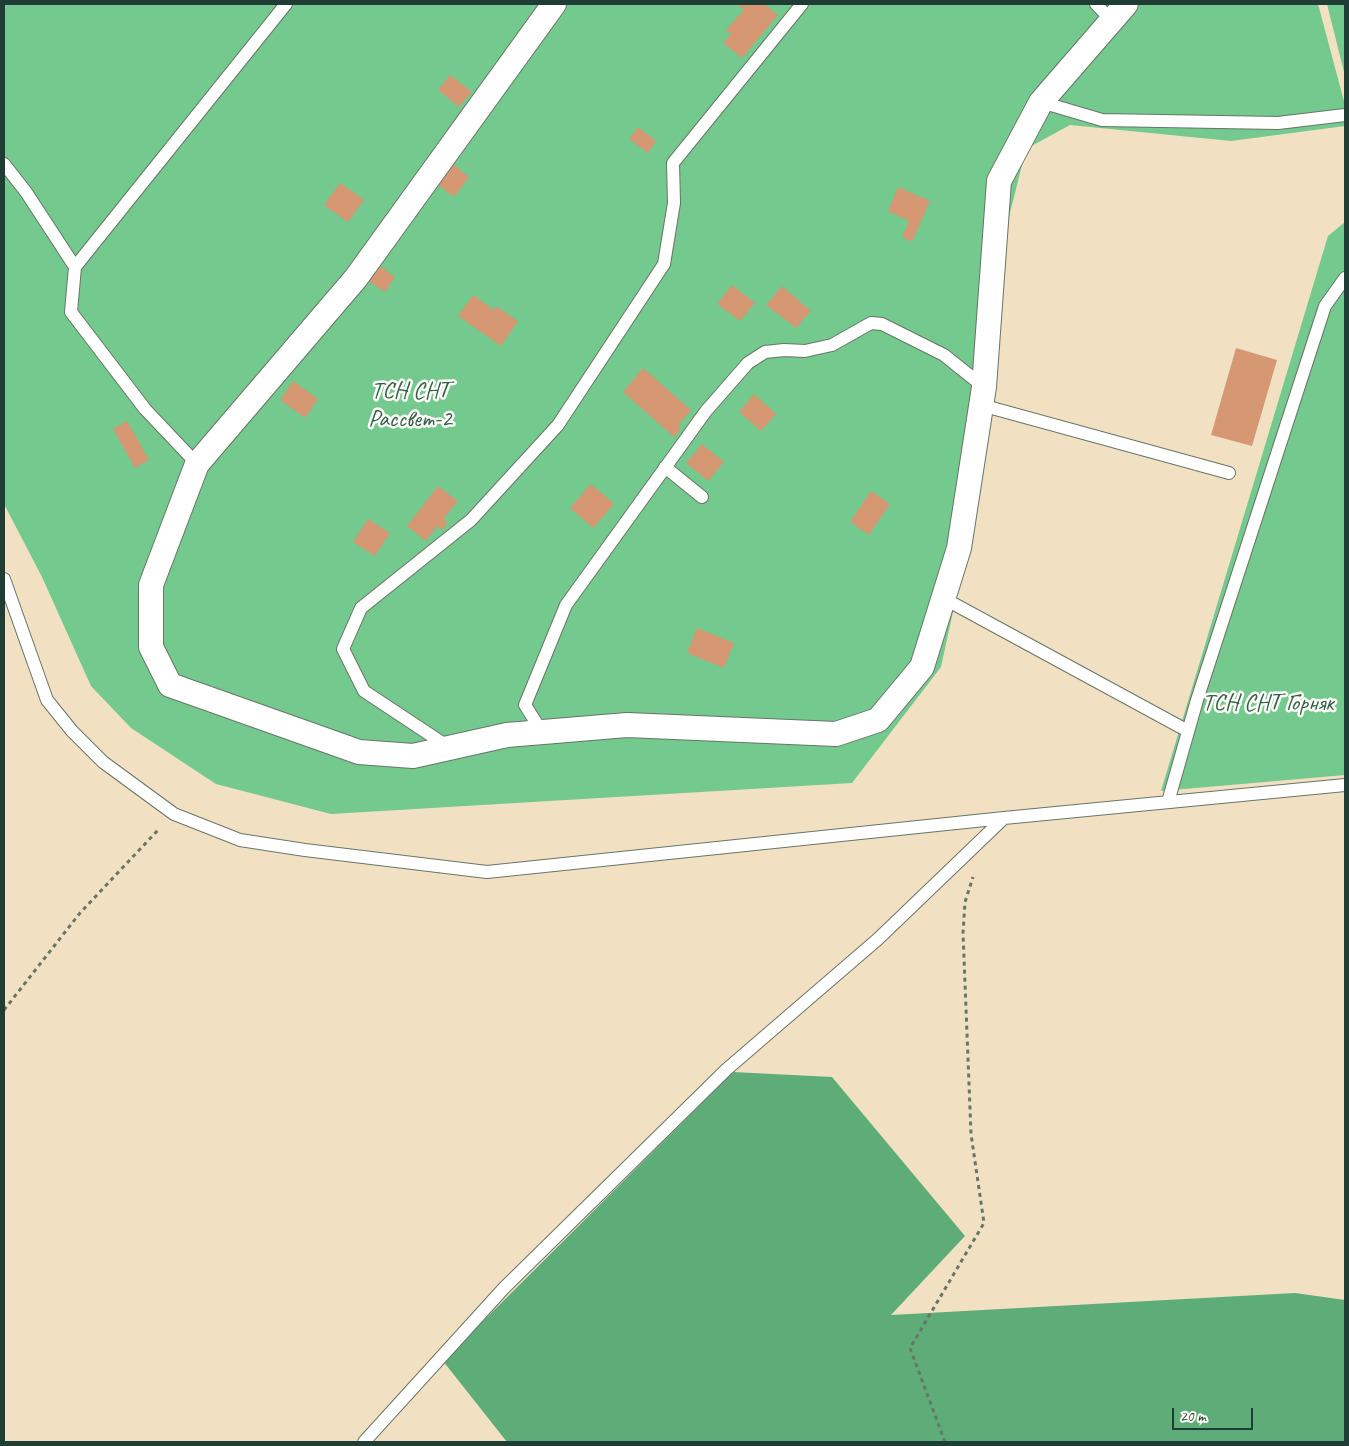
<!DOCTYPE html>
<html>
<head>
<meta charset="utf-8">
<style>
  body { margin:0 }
  #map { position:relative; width:1349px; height:1446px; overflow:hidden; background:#f1e1c2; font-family:Caveat,sans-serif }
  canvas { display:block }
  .frame { position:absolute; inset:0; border:5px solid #1f3d34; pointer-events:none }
  .scale { position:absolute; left:1172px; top:1408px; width:81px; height:22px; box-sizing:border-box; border:2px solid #1f3d34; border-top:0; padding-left:6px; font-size:15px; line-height:18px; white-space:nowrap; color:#1f3d34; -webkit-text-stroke:4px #fdfcf7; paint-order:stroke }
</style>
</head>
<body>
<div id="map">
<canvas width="1349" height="1446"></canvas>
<div class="frame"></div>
<div class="scale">20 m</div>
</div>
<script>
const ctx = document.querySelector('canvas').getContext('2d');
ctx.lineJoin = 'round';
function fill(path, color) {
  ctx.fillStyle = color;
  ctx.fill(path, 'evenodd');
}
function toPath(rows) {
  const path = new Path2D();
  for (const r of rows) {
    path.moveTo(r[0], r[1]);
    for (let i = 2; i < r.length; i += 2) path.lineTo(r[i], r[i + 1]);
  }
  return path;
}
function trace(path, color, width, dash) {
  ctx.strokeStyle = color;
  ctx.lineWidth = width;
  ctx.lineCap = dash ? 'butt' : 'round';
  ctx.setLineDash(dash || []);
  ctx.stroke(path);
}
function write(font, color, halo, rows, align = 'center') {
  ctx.font = font + ' Caveat,sans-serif';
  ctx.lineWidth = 5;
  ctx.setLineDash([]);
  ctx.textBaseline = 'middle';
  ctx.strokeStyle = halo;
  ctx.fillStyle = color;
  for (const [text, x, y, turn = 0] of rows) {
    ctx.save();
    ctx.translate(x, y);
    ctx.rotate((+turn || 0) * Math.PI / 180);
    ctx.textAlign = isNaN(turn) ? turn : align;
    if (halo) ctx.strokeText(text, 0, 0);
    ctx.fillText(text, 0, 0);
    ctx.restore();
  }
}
fill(toPath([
  [4,4,1318,4,1345,105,1345,126,1231,141,1070,125,1026,149,1005,233,969,538,941,667,852,783,331,814,216,784,131,728,91,686,42,577,4,504],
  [1327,4,1345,4,1345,76],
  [1345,222,1345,775,1161,791,1328,236]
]), '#73c98e');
fill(toPath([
  [733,1072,832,1077,965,1236,891,1315,1295,1293,1345,1300,1345,1442,507,1442,443,1361]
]), '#5ead79');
fill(toPath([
  [739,4,764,4,778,15,742,58,723,43,731,34,726,30,744,10,738,5],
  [450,75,472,92,459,107,438,90],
  [638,127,656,141,648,153,629,139],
  [447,159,469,177,454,197,431,180],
  [340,183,364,200,348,222,324,205],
  [898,187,930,201,912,242,902,237,909,221,888,211],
  [372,260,395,277,385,292,361,276],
  [732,285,755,303,740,321,717,304],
  [782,286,811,311,796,328,766,305],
  [473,295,494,310,496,306,518,321,501,346,458,316],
  [1236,348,1277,360,1252,446,1211,435],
  [643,368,691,410,678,426,681,429,674,437,623,392],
  [293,381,318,399,305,418,280,400],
  [754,394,776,414,761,431,739,412],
  [127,421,149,460,135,468,113,429],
  [702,444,724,462,708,481,686,463],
  [591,484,614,504,593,528,570,508],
  [438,486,458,501,443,519,448,522,442,530,437,526,426,541,407,526],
  [871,491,890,504,869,535,850,522],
  [368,519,390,533,375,556,353,542],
  [697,628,734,643,724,668,687,653]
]), '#d59873');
const lane = toPath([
  [1096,4,1111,20],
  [1041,102,1102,120,1278,123,1345,115],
  [4,164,26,192,75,267],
  [981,405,1229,473],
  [197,464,145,409,71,312,75,267,286,4],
  [665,467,702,497],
  [4,579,47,700,72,731,103,762,174,814,240,840,305,850,487,872,1004,818,1345,785],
  [943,598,1188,731],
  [542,732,525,705,566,605,706,411,748,363,765,352,784,350,805,351,832,345,871,323,882,324,944,355,984,387],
  [450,748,364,691,343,649,361,608,471,520,558,425,664,264,674,203,673,163,802,4],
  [1168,802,1197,700,1325,306,1345,278],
  [364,1442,504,1288,727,1069,878,939,1004,818]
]);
const street = toPath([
  [554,4,356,278,197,464,151,585,151,647,170,685,359,752,413,756,507,735,627,725,836,734,878,720,922,667,959,548,984,387,999,181,1041,102,1126,4]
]);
trace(lane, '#687666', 14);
trace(street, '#687666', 26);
trace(toPath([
  [4,1010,80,913,159,829],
  [945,1442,910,1348,984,1223,971,1134,963,933,965,902,973,877]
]), '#687666', 3, [4, 4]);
trace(lane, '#fff', 12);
trace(street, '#fff', 24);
write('24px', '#34604a', '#fdfcf7', [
  ["ТСН СНТ",410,392],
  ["Рассвет-2",410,420],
  ["ТСН СНТ Горняк",1268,704]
]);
</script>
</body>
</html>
